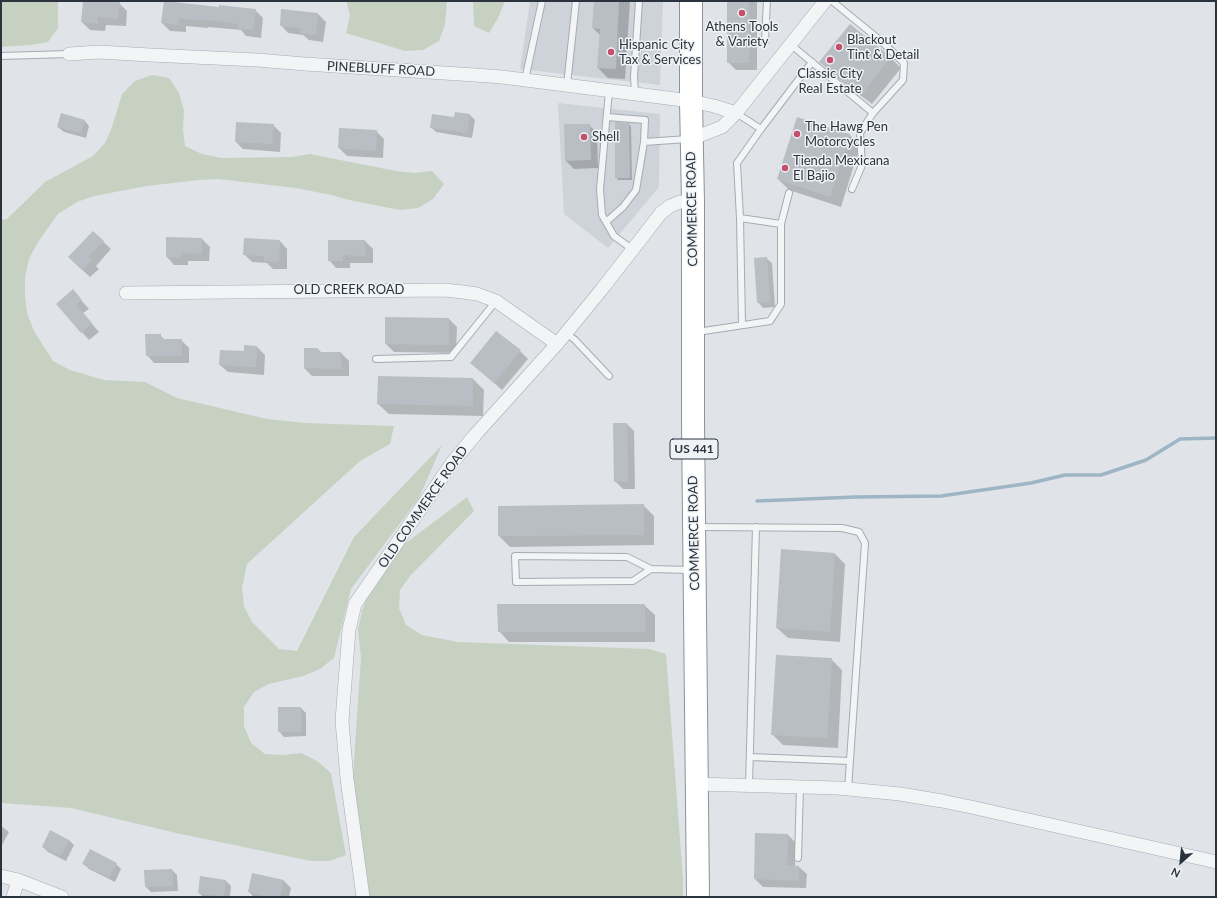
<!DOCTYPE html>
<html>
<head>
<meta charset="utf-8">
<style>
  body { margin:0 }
  #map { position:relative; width:1217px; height:898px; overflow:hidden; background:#e0e4e8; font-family:Lato,sans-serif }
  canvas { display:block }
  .frame { position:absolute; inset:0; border:2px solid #2a333e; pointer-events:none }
  .north { position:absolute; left:1161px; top:842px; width:40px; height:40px; -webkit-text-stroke:3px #eff3f5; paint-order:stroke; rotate:207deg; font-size:11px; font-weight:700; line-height:16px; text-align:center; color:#2a333e }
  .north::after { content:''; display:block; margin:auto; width:14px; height:18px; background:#2a333e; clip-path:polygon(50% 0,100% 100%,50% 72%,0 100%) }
</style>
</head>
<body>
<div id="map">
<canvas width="1217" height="898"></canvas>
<div class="frame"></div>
<div class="north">N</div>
</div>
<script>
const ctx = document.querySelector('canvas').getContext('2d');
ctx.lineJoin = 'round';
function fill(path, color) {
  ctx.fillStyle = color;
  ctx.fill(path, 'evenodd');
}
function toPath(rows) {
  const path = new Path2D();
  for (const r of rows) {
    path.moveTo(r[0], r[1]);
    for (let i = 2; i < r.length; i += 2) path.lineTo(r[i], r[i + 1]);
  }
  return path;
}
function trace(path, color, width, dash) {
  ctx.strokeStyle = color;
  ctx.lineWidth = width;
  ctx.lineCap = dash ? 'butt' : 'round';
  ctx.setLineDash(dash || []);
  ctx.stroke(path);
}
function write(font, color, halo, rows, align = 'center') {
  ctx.font = font + ' Lato,sans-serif';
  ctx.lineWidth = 3;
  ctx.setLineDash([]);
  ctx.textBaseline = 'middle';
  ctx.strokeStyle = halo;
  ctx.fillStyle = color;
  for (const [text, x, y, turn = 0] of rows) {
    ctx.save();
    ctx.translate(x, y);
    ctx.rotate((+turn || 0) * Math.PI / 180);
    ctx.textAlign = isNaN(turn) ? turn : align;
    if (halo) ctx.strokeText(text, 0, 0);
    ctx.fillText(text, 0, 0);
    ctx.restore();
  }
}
fill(toPath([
  [530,1,663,1,660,85,520,69],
  [558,103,660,114,659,187,608,248,564,214]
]), '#ced3d9');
fill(toPath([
  [1,1,58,1,58,28,48,42,31,45,1,47],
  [346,1,447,1,445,25,439,41,423,50,405,51,346,33,350,15],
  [473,1,505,1,498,18,489,33,474,26],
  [152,75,169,78,179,93,184,111,183,129,185,146,202,154,221,158,292,157,310,154,396,171,414,173,432,171,444,184,433,199,418,208,400,210,349,200,331,195,296,188,218,179,199,180,147,186,94,196,77,202,58,214,38,242,29,259,25,277,25,295,27,313,34,331,53,361,70,370,104,380,145,382,177,398,267,419,305,423,394,426,390,444,360,461,247,564,242,588,244,606,252,622,279,649,297,651,354,537,442,445,419,498,351,589,334,658,320,669,303,676,269,684,254,692,244,707,244,726,251,743,265,754,283,755,301,753,317,761,331,773,346,855,329,861,311,861,176,833,71,808,1,803,1,220,7,219,45,182,93,156,105,143,112,127,122,94,135,81],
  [467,497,474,511,410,576,400,590,399,608,406,625,422,635,458,642,649,649,666,654,683,879,683,897,370,897,353,775,361,658,358,629,362,611,373,580,394,552]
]), '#c7d1c2');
fill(toPath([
  [84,1,119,3,127,11,126,26,106,25,105,31,90,30,82,22],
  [595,1,630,1,625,79,608,78,598,68,600,35,593,28],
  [728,1,757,1,757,70,736,70,728,62],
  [165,2,219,8,255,10,263,18,261,38,246,36,241,30,208,27,208,28,186,26,186,32,170,31,162,23],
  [318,14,326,22,323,42,309,40,303,35,288,33,281,25],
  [890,57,901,68,872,104,831,73,821,62],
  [470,115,475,120,472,138,436,132,431,127,455,118],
  [84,120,89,126,86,138,64,132,58,127],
  [629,124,631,127,632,180,618,180,616,177],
  [273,125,281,133,280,152,243,149,236,142],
  [589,125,597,133,598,168,574,169,566,161],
  [340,129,376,131,384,139,383,158,347,156,339,148],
  [850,135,860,146,841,207,789,190,778,179],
  [93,232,111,249,96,266,99,269,90,277,77,265],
  [202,239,210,247,209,261,188,261,188,265,174,265,167,257],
  [280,241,287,249,287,269,273,269,267,263,252,262,244,254],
  [365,241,373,249,373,263,350,263,350,268,336,268,329,260],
  [766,258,772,263,775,307,763,308,758,302],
  [80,299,89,309,83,313,99,332,89,340,57,304],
  [386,318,449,319,457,327,456,353,394,352,386,344],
  [160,335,165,340,181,340,189,348,189,363,154,363,147,355],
  [245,346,257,347,265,355,264,375,228,372,220,365,245,353],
  [318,349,322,353,341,353,349,361,349,376,312,376,304,368],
  [520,351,528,359,502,390,471,363],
  [473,379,484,390,483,416,389,414,378,404],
  [627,424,634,431,635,489,623,489,615,481],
  [643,505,654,516,654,545,510,547,499,536],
  [835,554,845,564,840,642,788,638,777,628],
  [644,605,655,615,655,642,509,642,499,631],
  [831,659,842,670,838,748,783,745,772,734],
  [279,708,301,708,306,713,306,736,284,737,279,731],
  [1,826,9,832,2,845,1,844],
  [756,834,788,835,796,843,795,866,799,867,807,874,806,888,763,887,755,879],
  [69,840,74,845,66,861,48,852,43,847],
  [84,864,116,864,121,869,115,882,89,869],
  [172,870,177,875,178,891,151,892,146,887],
  [201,877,226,881,231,886,230,897,203,897,199,893],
  [283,880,291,888,289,897,254,897,249,892]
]), '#0003');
trace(toPath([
  [757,501,855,497,941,496,1031,483,1065,475,1101,475,1146,460,1180,439,1216,438]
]), '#9eb5c5', 3.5);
fill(toPath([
  [83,1,120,2,118,19,98,17,98,24,81,22],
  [164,1,219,7,219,5,256,9,253,30,238,29,238,24,201,19,201,21,179,18,178,25,161,23],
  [594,1,619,1,616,69,597,68,600,29,592,28],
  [727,1,749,1,749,63,727,63],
  [281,9,318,13,316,35,300,33,301,28,280,26],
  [850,24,891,57,861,95,819,62],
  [455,112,470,114,467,133,430,128,432,114,454,117],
  [61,113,85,120,81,133,57,127],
  [797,117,850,134,830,197,777,179],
  [236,122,274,124,272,144,235,142],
  [615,122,629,123,630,178,615,178],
  [564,124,590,124,591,160,565,161],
  [339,128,377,130,376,151,338,148],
  [93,231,104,241,88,257,92,260,82,270,68,257],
  [166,237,202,238,202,254,181,253,181,258,166,257],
  [244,238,280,240,279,262,264,261,264,256,243,255],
  [328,240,365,240,365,256,343,255,343,261,328,261],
  [767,257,770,302,757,303,754,258],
  [73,289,82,300,76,305,92,323,81,333,56,304],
  [385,317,449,318,449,345,385,344],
  [496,331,521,350,494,383,470,363],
  [145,334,161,334,161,339,182,339,182,356,146,356],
  [244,345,257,346,256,367,219,365,220,350,244,351],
  [304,348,318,348,319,352,341,352,341,369,304,368],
  [378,376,473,378,473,406,377,404],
  [613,423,627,423,628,481,614,482],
  [644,504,644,535,498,536,498,506],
  [781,549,835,553,830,632,776,628],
  [497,604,645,604,645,632,498,632],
  [776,655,832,658,827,738,771,735],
  [278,707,301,707,301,732,278,732],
  [50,830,69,840,61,856,42,847],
  [755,833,788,834,787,865,799,866,799,881,754,879],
  [90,849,117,863,109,878,82,864],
  [172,869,173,886,145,887,144,870],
  [252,873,284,880,280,897,270,897,248,892],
  [200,876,226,880,224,897,198,893]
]), '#b8bec4');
const lane = toPath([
  [832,1,881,41,904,63,903,80,873,113,860,133,862,165,852,189],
  [765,41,767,1],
  [790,44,873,113],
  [1,56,69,54],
  [525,80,542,1],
  [567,85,576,1],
  [609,91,600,189,602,215,614,236,632,249],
  [635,94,634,77,639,1],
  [736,113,761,129,812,62],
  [761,129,737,163,740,218,781,224,789,193],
  [644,142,688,139],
  [740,218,742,325],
  [606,222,623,207,636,190,644,142,645,120,607,117],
  [697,332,770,321,781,304,781,224],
  [566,333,575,340,609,376],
  [376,359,451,357,496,301],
  [698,527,842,528,859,532,865,543,848,789],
  [651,569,627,557,515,556,516,582,633,581,651,569,691,570],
  [750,757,850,761],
  [749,785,756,527],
  [798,858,800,787]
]);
const street = toPath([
  [69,54,99,52,150,55,257,60,305,64,475,75,502,77,691,101,714,106,736,113],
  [691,139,722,127,736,113,825,1],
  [126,293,444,290,463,292,477,294,496,301,557,344],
  [697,784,838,788,900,794,942,801,971,807,1216,862],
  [1,876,18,880,62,897],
  [13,897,18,880],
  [363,897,347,779,342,721,349,630,355,604,452,463,475,435,557,344,602,289,661,213,670,206,680,202,693,202]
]);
const highway = toPath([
  [691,1,691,101,693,202,693,422,698,897]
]);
trace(lane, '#a6abb2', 8);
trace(street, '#a6abb2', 14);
trace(highway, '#89939d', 24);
trace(lane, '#f2f4f6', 6);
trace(street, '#f2f4f6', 13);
trace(highway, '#fff', 22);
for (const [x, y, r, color] of [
  [742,13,4,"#c34f6d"],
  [839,47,4,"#c34f6d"],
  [611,52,4,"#c34f6d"],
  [830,60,4,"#c34f6d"],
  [797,134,4,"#c34f6d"],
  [584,137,4,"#c34f6d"],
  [785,168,4,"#c34f6d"]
]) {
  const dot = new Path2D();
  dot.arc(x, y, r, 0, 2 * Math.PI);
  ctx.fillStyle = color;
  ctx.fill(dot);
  trace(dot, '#eff3f5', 1.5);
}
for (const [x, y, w] of [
  [694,449,48]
]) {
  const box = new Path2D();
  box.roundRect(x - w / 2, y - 10, w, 20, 3);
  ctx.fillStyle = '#eff3f5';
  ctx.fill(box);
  trace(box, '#2a333e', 1);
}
write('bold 12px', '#2a333e', null, [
  ["US 441",694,449]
]);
write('13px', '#2a333e', '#eff3f5', [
  ["Athens Tools",742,27,"center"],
  ["& Variety",742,42,"center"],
  ["Blackout",847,40],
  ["Tint & Detail",847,55],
  ["Hispanic City",619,45],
  ["Tax & Services",619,60],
  ["Classic City",830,74,"center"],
  ["Real Estate",830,89,"center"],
  ["The Hawg Pen",805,127],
  ["Motorcycles",805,142],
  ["Shell",592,137],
  ["Tienda Mexicana",793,161],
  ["El Bajio",793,176]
], 'left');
write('13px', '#2a333e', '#eff3f5', [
  ["PINEBLUFF ROAD",381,69,3],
  ["COMMERCE ROAD",692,209,-91],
  ["OLD CREEK ROAD",349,290],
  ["OLD COMMERCE ROAD",423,507,-55],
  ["COMMERCE ROAD",694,533,-91]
]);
</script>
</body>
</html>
